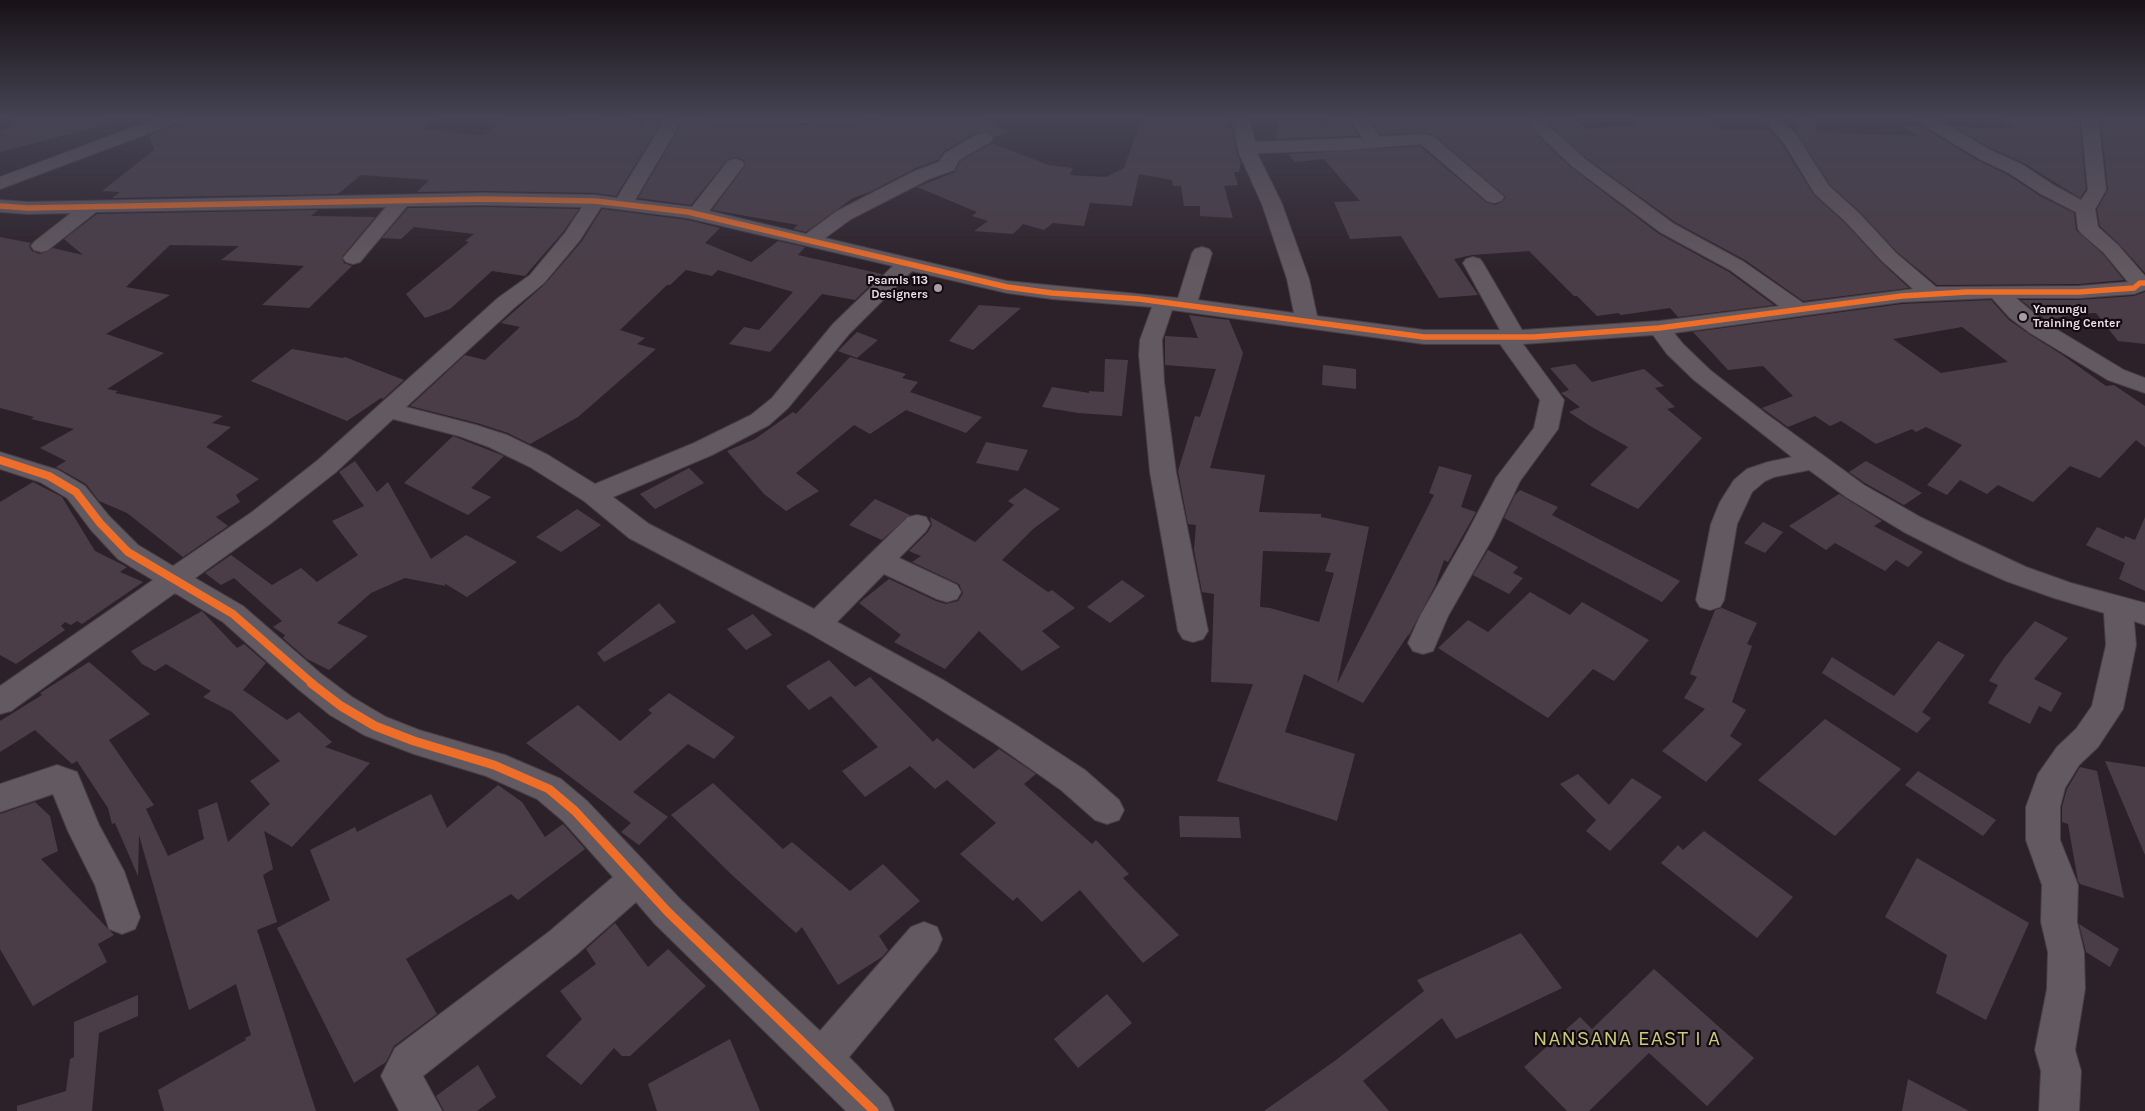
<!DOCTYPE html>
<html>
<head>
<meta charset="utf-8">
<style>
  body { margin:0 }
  canvas { display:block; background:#2c2129 }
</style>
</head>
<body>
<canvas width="2145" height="1111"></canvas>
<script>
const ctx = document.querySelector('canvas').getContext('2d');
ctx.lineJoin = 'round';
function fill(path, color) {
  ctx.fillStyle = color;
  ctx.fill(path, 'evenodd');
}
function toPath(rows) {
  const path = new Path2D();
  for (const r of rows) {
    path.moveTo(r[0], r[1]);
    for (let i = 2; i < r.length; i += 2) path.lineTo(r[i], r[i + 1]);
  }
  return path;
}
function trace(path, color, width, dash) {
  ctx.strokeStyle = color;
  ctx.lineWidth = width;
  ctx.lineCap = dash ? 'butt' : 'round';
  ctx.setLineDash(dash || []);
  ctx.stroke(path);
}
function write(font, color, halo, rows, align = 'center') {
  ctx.font = font + ' Karla,sans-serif';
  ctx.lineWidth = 4.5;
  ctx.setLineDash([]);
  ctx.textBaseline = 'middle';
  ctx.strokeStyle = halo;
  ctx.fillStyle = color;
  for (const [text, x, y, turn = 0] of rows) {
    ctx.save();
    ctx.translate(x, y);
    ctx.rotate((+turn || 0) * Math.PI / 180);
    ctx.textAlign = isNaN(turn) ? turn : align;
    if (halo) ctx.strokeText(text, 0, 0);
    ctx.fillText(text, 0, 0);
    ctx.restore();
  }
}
fill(toPath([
  [8,118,104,118,105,125,0,152,0,130,15,125],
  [184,118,439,118,424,130,484,135,503,118,552,118,598,121,600,118,631,118,629,122,661,123,616,196,595,193,483,191,417,192,429,180,361,175,338,194,112,198,120,192,102,191,154,150,149,135,180,124],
  [685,118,703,118,706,123,714,125,804,125,810,124,813,121,824,125,850,125,886,118,983,118,1008,131,994,137,990,132,977,132,944,151,938,160,914,169,870,192,853,198,806,232,793,229,798,225,712,210,745,166,744,160,736,157,727,160,691,205,638,198],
  [1142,118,1230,118,1229,127,1232,127,1237,153,1241,163,1239,172,1234,172,1238,185,1224,186,1233,218,1200,216,1200,206,1184,206,1181,186,1173,186,1172,180,1139,174,1132,206,1090,203,1084,226,1053,223,1044,230,1023,224,1013,234,974,231,988,221,972,216,977,212,917,187,955,172,960,161,992,143,1048,165,1073,168,1070,175,1106,177,1124,168],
  [1326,118,1347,118,1359,136,1276,139,1279,119,1329,124],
  [1369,118,1520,118,1572,168,1659,234,1729,272,1774,305,1678,317,1670,308,1621,315,1618,313,1597,316,1577,296,1574,296,1529,251,1472,255,1454,259,1478,295,1439,298,1401,236,1350,239,1334,202,1360,201,1324,159,1295,162,1288,154,1420,146,1486,202,1495,205,1502,202,1506,197,1435,136,1422,132,1381,135],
  [1573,118,1587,129,1637,125,1630,118,1709,118,1721,129,1770,130,1782,144,1814,195,1844,222,1881,262,1909,288,1803,301,1745,260,1675,222,1586,158,1543,119],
  [1793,118,1813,118,1817,132,1917,136,1900,125,1920,126,1977,160,2008,175,2040,196,2074,213,2076,230,2103,254,2124,280,2079,284,1937,285,1897,252,1860,212,1830,185,1795,131,1797,131],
  [2039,118,2079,118,2086,189,2080,198,2024,163,1991,148,1954,127,2012,128,2001,119,2041,119],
  [2100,118,2145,118,2145,273,2119,244,2100,226,2097,209,2108,190],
  [483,207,579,209,563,232,525,276,492,271,450,309,425,318,406,294,469,242,465,241,474,234,414,227,401,239,382,238,408,208],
  [602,209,688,220,720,228,705,243,751,262,778,241,805,247,798,255,882,274,855,300,822,294,770,352,729,344,744,327,759,330,793,292,718,270,712,276,686,270,670,285,667,285,620,330,645,338,637,344,656,349,578,417,530,444,508,433,477,423,410,406,465,355,485,360,520,327,501,323,545,284,582,241],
  [318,210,311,216,375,217,342,257,344,263,352,266,309,308,262,305,304,266,221,260,239,246,170,245,126,287,170,295,106,334,164,353,107,389,118,391,115,393,223,416,212,423,231,427,206,447,259,479,236,495,240,502,216,517,228,526,183,557,127,513,99,501,86,484,56,467,66,461,40,448,74,429,31,419,34,417,0,408,0,237,31,243,29,246,32,251,40,254,53,248,83,255,64,239,97,214],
  [2145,292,2145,344,2118,341,2096,313,2077,314,2046,320,2021,300,2079,300,2134,296],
  [1991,300,2009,320,2029,334,2061,354,2106,386,2114,385,2145,406,2145,447,2136,440,2100,478,2070,466,2033,502,1998,485,1987,494,1960,480,1947,495,1927,485,1962,445,1926,427,1916,432,1912,429,1876,444,1841,421,1830,426,1815,416,1788,427,1762,408,1793,396,1763,366,1728,370,1693,332,1902,304],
  [1962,327,2008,362,1941,373,1893,339],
  [979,305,1021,308,973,350,949,341],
  [1189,315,1229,320,1243,353,1210,468,1265,475,1259,512,1321,514,1321,517,1369,527,1337,684,1434,495,1429,493,1439,466,1472,475,1461,507,1476,512,1448,562,1444,560,1435,586,1409,635,1408,635,1363,703,1304,674,1285,732,1355,754,1337,821,1217,781,1253,684,1211,682,1214,594,1202,592,1194,550,1196,525,1188,524,1178,471,1195,416,1200,417,1216,369,1165,365,1165,336,1198,338],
  [1263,551,1331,553,1325,571,1334,573,1319,622,1270,608,1260,607],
  [857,332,878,340,857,358,838,351],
  [292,349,342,358,345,357,404,380,383,399,381,398,347,421,251,381],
  [850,357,906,374,902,378,918,382,910,392,982,417,966,433,906,410,870,434,854,425,796,473,819,491,786,511,764,494,727,451,755,439,793,412,796,414],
  [1105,359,1128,360,1122,416,1078,413,1042,407,1052,387,1089,393,1089,391,1104,392],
  [1575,364,1592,382,1644,369,1664,386,1655,388,1675,407,1667,409,1702,438,1638,509,1590,485,1628,447,1590,426,1569,412,1580,407,1561,393,1569,390,1550,368],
  [1323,365,1356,369,1356,389,1322,385],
  [453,436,504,456,471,488,491,497,468,515,404,483],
  [986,442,1028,450,1018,471,976,463],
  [355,461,377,492,388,482,431,559,466,535,517,562,467,597,444,583,446,586,405,578,371,593,337,623,368,636,329,670,307,659,283,638,285,635,273,627,282,621,234,578,221,585,205,573,231,555,272,585,301,568,317,582,358,555,332,521,364,506,339,472],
  [1866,461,1922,493,1904,505,1865,483,1849,472],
  [689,468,704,483,655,509,640,494],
  [33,482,62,497,95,551,127,567,120,572,143,582,82,624,77,621,71,625,65,622,61,626,65,630,16,664,0,655,0,502],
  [1025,488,1060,509,1033,529,1002,560,1048,592,1052,590,1075,608,1042,631,1060,647,1022,671,979,631,945,669,894,642,901,635,859,603,889,579,936,601,946,604,958,601,963,593,959,584,912,562,921,556,909,551,928,532,932,525,930,517,975,542,1014,505,1008,501],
  [1520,490,1558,507,1552,515,1680,581,1662,602,1504,518,1515,495],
  [1839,494,1882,521,1874,526,1923,552,1908,567,1896,560,1885,571,1835,543,1826,550,1789,526],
  [875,499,910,515,882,540,849,525],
  [577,509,601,525,561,552,536,537],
  [2145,517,2145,591,2119,579,2125,563,2086,545,2097,527,2124,539,2125,536,2135,540],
  [1763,522,1783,532,1765,553,1744,543],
  [1488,550,1518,567,1513,573,1523,578,1509,594,1473,575],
  [1122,580,1145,596,1110,623,1087,607],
  [1530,592,1570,615,1582,602,1649,640,1614,681,1593,669,1548,718,1438,648,1468,620,1488,632],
  [659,603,676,622,604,662,597,653],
  [1722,608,1757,623,1747,644,1752,646,1732,702,1746,710,1730,736,1742,744,1706,782,1662,751,1705,709,1684,698,1697,677,1690,674,1715,610],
  [202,611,237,648,244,644,266,663,243,690,287,720,299,712,332,742,325,747,370,763,292,847,264,831,273,869,263,875,277,922,257,930,316,1111,164,1111,158,1090,246,1040,245,1038,251,1035,236,984,189,1010,139,835,138,876,115,823,112,824,108,808,77,761,72,764,35,730,0,752,0,721,42,695,40,693,89,662,150,714,109,740,154,805,146,809,168,856,204,839,198,810,217,802,228,842,270,804,250,781,280,761,232,712,203,697,211,691,166,664,155,671,142,664,131,651],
  [753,614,772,635,746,650,727,629],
  [2035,621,2068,638,2034,679,2062,693,2051,712,2039,706,2030,724,1988,703,1998,685,1989,681,2004,658],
  [1938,641,1965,655,1922,712,1931,718,1917,733,1822,673,1832,657,1894,696],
  [829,660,855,687,870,677,933,742,937,738,974,769,999,749,1036,774,1024,784,1092,844,1096,840,1129,874,1123,878,1179,935,1143,963,1080,890,1042,922,1017,897,1013,901,960,854,996,823,947,780,935,789,910,766,865,797,842,771,878,747,831,696,809,710,786,686],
  [669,693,735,737,714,759,688,744,633,792,668,817,639,845,621,832,631,823,526,743,578,705,620,741,652,713,648,710],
  [1825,719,1901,769,1835,836,1758,780],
  [2105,761,2145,767,2145,855],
  [2080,767,2097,771,2124,898,2080,884,2078,881,2068,824,2062,822,2062,807,2067,789],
  [1918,771,1996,820,1983,836,1905,785],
  [1578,774,1609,805,1632,778,1662,797,1610,851,1586,831,1596,820,1560,784],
  [713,783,783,849,792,842,850,891,883,864,920,901,879,936,888,950,882,957,838,985,802,927,796,933,732,875,671,815],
  [498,785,522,802,545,837,563,824,585,849,518,900,511,894,406,959,437,1014,394,1046,386,1062,354,1083,277,928,330,900,310,850,355,827,357,832,431,794,447,828],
  [35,802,50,816,58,851,41,859,114,935,98,944,107,962,33,1006,0,949,0,814],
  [1179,816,1239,817,1241,838,1180,837],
  [1704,831,1793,897,1757,938,1661,863,1678,845,1683,850],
  [1917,858,2029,923,1986,1020,1936,993,1947,955,1885,917],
  [615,923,648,967,668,949,706,986,630,1056,622,1056,614,1048,581,1085,546,1056,582,1019,560,991,596,964,586,949],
  [2079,924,2119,949,2110,967,2086,952],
  [1521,933,1562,988,1456,1039,1442,1018,1363,1081,1389,1111,1264,1111,1336,1060,1424,991,1417,980],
  [1654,969,1754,1058,1707,1106,1649,1053,1589,1111,1567,1111,1524,1067,1580,1017,1592,1029],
  [1107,994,1132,1023,1078,1068,1054,1039],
  [138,995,138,1016,99,1033,92,1111,17,1111,17,1106,66,1091,70,1059,74,1057,74,1022],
  [730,1039,760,1111,657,1111,648,1084],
  [478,1065,496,1097,477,1111,444,1111,436,1096],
  [1908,1079,1969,1111,1902,1111]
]), '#4a3d47');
const minor = toPath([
  [666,118,683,118,635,200,692,207,728,161,735,159,742,161,744,165,709,211,806,234,837,211,915,171,939,162,945,153,978,134,984,133,990,134,993,138,990,142,959,160,954,170,929,179,851,219,825,238,1007,281,1178,298,1192,253,1195,249,1202,247,1209,249,1212,253,1198,300,1294,313,1287,279,1262,204,1239,153,1232,118,1249,118,1255,142,1363,138,1349,118,1367,118,1380,137,1422,134,1434,137,1504,197,1501,201,1494,203,1487,201,1421,144,1345,150,1257,153,1282,204,1309,279,1317,316,1424,330,1500,330,1463,263,1466,259,1473,257,1480,259,1483,263,1522,330,1659,321,1779,306,1730,270,1660,232,1573,167,1522,118,1540,118,1585,159,1674,224,1744,262,1803,303,1913,289,1882,261,1845,221,1815,194,1784,143,1763,118,1780,118,1797,136,1829,186,1859,213,1896,253,1936,287,2079,286,2128,282,2104,253,2081,233,2078,229,2076,212,2041,194,2009,173,1978,158,1918,122,1915,118,1936,118,1990,150,2023,165,2055,186,2081,200,2088,190,2081,118,2098,118,2106,190,2095,209,2098,227,2118,245,2145,276,2145,290,2134,294,2079,298,2016,298,2046,323,2124,370,2145,378,2145,393,2108,380,2030,333,2010,318,1992,298,1902,302,1674,333,1683,344,1710,370,1765,413,1864,485,1922,518,2026,567,2071,583,2145,603,2145,625,2134,621,2136,645,2123,709,2098,747,2079,765,2065,788,2060,807,2060,840,2078,885,2077,922,2084,952,2085,989,2075,1050,2081,1071,2079,1111,2039,1111,2041,1071,2035,1050,2047,989,2048,952,2041,922,2042,885,2026,840,2026,807,2038,774,2057,747,2076,729,2092,706,2106,645,2104,613,2054,598,2006,581,1959,560,1904,532,1846,497,1809,470,1774,477,1765,481,1752,492,1737,524,1724,600,1720,607,1710,610,1700,607,1696,600,1711,524,1720,502,1734,480,1747,469,1768,462,1792,457,1694,380,1667,354,1653,335,1523,344,1564,400,1558,429,1520,481,1492,539,1448,616,1433,651,1423,654,1413,651,1408,643,1420,616,1464,539,1496,478,1534,428,1540,400,1500,344,1424,344,1172,310,1162,340,1164,382,1176,472,1208,631,1203,639,1193,642,1183,639,1178,631,1150,472,1139,355,1140,340,1152,307,1052,299,1007,293,912,271,849,334,788,408,769,425,712,455,613,497,649,524,814,609,908,517,917,515,926,517,930,524,926,531,899,558,957,585,961,592,957,599,947,602,937,599,884,574,837,622,945,681,1016,725,1085,770,1119,800,1124,810,1119,820,1107,824,1095,820,1061,790,994,743,923,699,807,632,629,538,584,501,530,467,489,447,459,436,393,419,336,472,270,524,195,578,243,606,320,673,352,697,386,717,419,730,505,755,561,779,587,801,681,900,820,1031,911,927,924,922,937,927,942,939,937,951,849,1057,888,1097,894,1111,846,1111,655,924,636,902,576,955,423,1076,442,1111,399,1111,381,1076,395,1048,550,931,613,877,563,821,537,799,486,776,414,754,364,735,330,715,298,689,223,622,175,593,11,711,0,714,0,686,153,580,118,559,91,530,67,498,40,482,0,469,0,452,58,470,85,486,109,516,138,545,173,566,252,512,318,460,498,298,530,275,565,233,582,207,483,205,407,206,360,262,353,264,346,262,343,258,386,207,96,212,48,250,41,252,34,250,31,246,34,242,71,213,28,214,0,212,0,200,28,202,483,193,595,195,617,198,666,118],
  [601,207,688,218,893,266,833,324,772,398,751,415,694,443,595,484,548,455,507,435,476,425,406,407,514,308,544,283,580,240,601,207],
  [705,118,813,118,810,122,804,123,714,123,708,122,705,118],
  [815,118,859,118,856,122,850,123,824,123,818,122,815,118],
  [57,765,77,772,99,825,124,871,140,917,135,929,122,934,109,929,95,885,68,831,53,794,0,812,0,784,57,765]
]);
const major = toPath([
  [158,118,182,118,179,122,0,189,0,177,158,118]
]);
trace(minor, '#473e45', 2);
trace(major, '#473e45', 2);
fill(minor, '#635960');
fill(major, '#635860');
trace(toPath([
  [0,206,28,208,483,199,595,201,688,212,1007,287,1052,293,1139,299,1424,337,1534,337,1659,328,1902,296,1967,292,2079,292,2134,288,2140,283,2145,283]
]), '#ee6e29', 5.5);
trace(toPath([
  [0,460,49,476,76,492,100,523,128,552,233,614,313,684]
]), '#ee6e29', 8);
trace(toPath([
  [311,683,341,706,375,726,414,741,494,765,549,789,575,811,668,912,874,1111]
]), '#ee6e29', 9);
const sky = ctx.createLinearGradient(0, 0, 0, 273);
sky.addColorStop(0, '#181217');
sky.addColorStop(0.43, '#454354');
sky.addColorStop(1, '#45435400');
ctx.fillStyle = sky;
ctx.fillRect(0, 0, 2145, 273);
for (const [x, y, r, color] of [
  [938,288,5,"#a99ca5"],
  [2023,317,5,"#a99ca5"]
]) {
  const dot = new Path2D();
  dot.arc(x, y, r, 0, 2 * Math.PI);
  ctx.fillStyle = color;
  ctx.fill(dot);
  trace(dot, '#130a10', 2);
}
write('bold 12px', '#eddfe8', '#130a10', [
  ["Psamls 113",928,281],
  ["Designers",928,295],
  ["Yamungu",2033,310,"left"],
  ["Training Center",2033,324,"left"]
], 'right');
ctx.letterSpacing = '1px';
write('21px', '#caca7c', '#130a10', [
  ["NANSANA EAST I A",1627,1039]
]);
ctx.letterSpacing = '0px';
</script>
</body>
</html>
